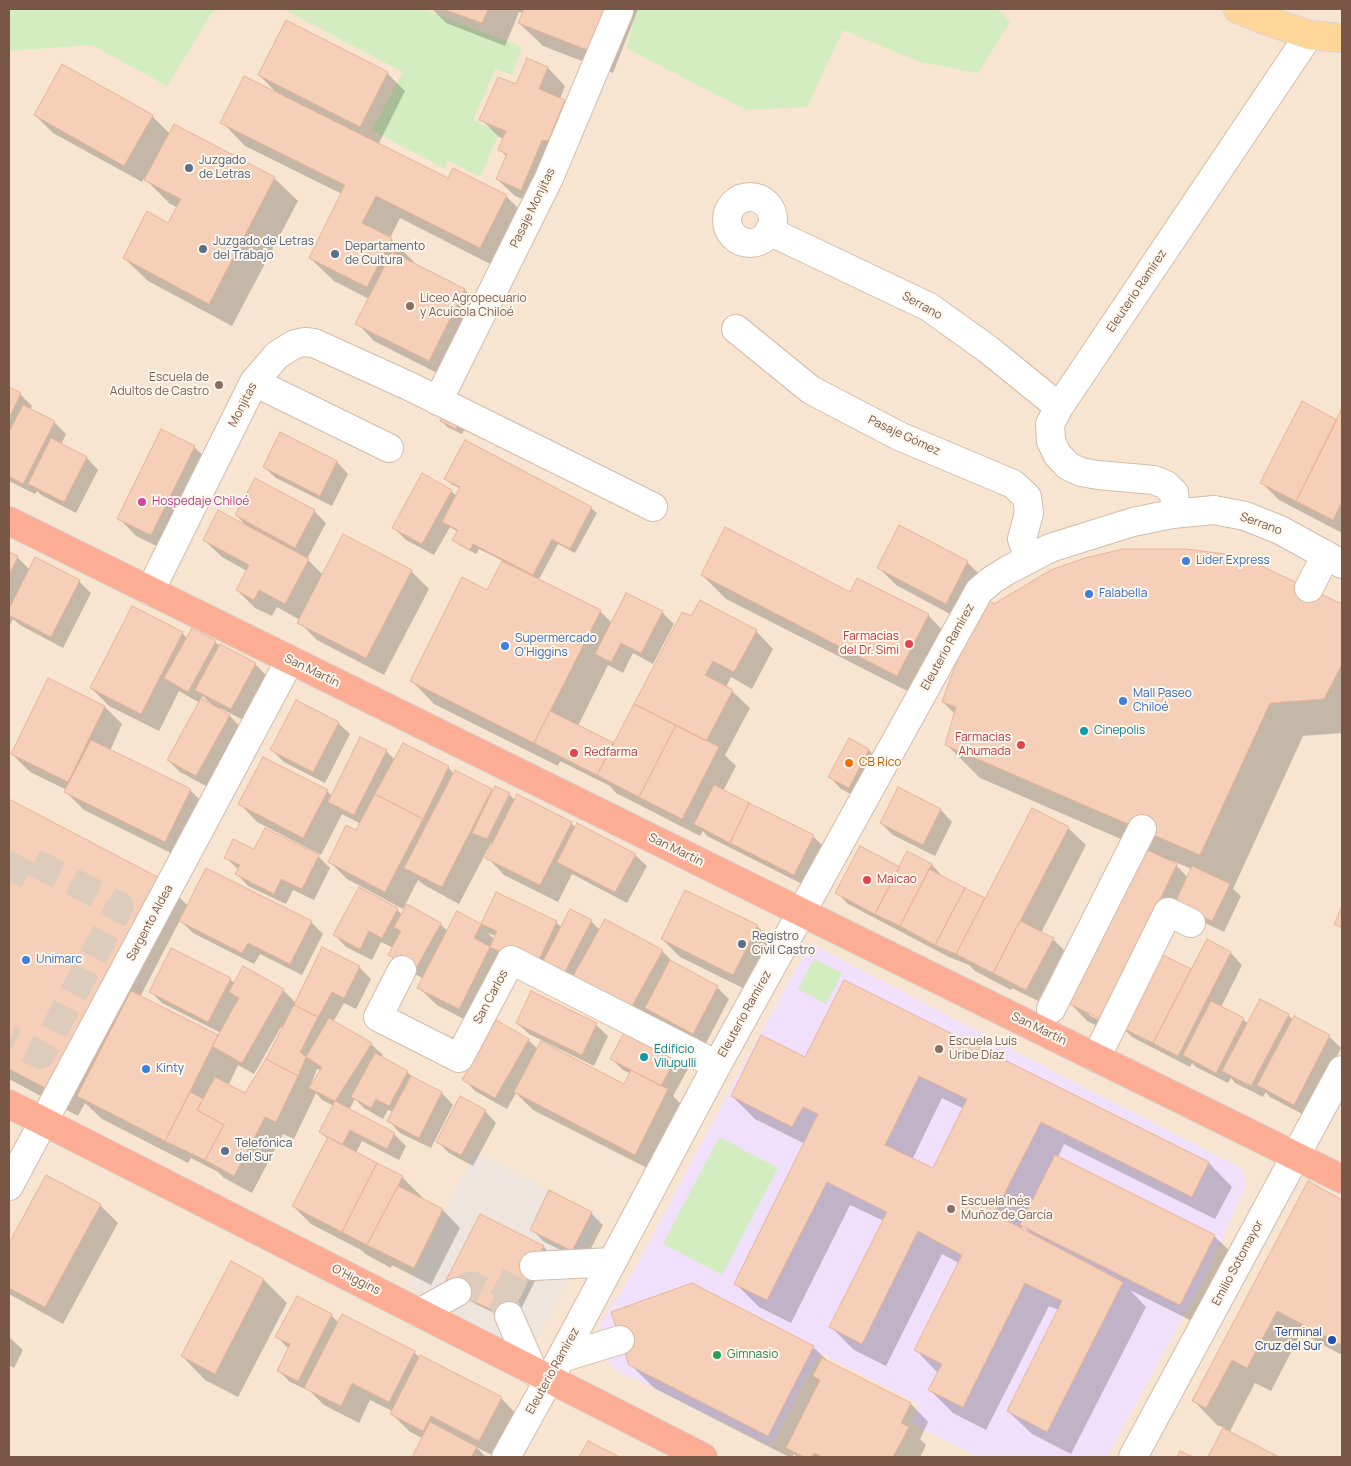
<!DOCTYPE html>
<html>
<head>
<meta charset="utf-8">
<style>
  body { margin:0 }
  #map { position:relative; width:1351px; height:1466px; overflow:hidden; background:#fef3e3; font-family:Manrope,sans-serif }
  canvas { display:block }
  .frame { position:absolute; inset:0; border:10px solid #795747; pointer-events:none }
</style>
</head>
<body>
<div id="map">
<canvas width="1351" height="1466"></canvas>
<div class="frame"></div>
</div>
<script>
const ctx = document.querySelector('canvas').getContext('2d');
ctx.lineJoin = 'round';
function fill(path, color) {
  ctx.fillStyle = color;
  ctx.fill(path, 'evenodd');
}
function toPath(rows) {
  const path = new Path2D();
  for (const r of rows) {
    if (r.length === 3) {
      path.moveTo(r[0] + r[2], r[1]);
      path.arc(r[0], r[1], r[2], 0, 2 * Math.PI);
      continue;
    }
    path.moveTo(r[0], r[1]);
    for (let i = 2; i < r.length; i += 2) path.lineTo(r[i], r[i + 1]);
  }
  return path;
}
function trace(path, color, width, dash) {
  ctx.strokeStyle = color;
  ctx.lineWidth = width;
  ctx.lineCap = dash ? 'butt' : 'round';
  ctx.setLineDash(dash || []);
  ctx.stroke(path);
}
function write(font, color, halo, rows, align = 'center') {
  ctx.font = font + ' Manrope,sans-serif';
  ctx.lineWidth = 4;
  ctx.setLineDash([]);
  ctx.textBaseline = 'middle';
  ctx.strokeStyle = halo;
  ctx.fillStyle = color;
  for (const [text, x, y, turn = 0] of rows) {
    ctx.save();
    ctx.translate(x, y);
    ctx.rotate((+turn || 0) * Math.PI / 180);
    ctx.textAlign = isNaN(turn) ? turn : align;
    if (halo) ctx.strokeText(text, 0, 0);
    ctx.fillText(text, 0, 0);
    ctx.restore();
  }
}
fill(toPath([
  [9,9,1342,9,1342,1457,9,1457]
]), '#f7e5d1');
fill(toPath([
  [475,1152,592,1212,603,1215,534,1344,516,1346,407,1286]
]), '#ede5de');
fill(toPath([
  [810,943,1095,1093,1241,1168,1246,1185,1204,1279,1107,1457,978,1457,911,1423,920,1405,820,1353,771,1446,611,1367,600,1343,599,1326,633,1272,740,1071]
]), '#f0e0fb');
fill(toPath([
  [9,9,214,9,167,86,92,45,9,51],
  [283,9,423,9,522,47,512,75,495,69,473,120,499,133,480,177,447,160,445,169,372,130,403,72],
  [637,9,997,9,1010,22,978,73,920,62,843,30,807,107,746,110,626,48],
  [814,959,842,973,826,1004,798,989],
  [719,1137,778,1168,722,1275,663,1244]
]), '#d4edc0');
fill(toPath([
  [432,9,638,9,613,73,543,46,519,23,523,13,519,12,505,46,446,23],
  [528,60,548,68,565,86,560,99,564,101,582,119,539,206,515,196,497,179,507,157,499,149,504,139,499,137,481,119,516,86],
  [387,73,405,91,378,145,448,180,506,196,530,220,504,271,400,218,390,238,414,262,413,264,465,290,482,308,447,378,374,341,357,323,369,299,334,281,310,258,342,194,245,146,222,122,279,95,259,75],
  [35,115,152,116,170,134,274,178,298,201,232,326,148,281,124,258,169,224,178,208,169,203,144,178,142,182,53,133],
  [9,389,20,394,32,406,30,410,54,422,66,434,61,445,87,458,98,470,76,513,41,495,37,491,35,494,9,481],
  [1342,411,1342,533,1279,500,1262,483,1338,422],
  [442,421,467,425,462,434,447,427],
  [281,434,337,462,348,474,332,506,276,478,264,467],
  [194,447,212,464,169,552,136,536,119,518],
  [446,479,591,508,597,513,575,553,558,544,538,581,600,611,612,623,662,612,674,624,653,664,633,653,623,673,608,665,578,726,614,745,692,618,756,631,773,649,752,689,731,677,726,687,732,691,750,708,725,755,736,766,723,791,813,836,825,848,806,886,707,836,703,831,700,836,616,793,610,786,560,761,558,766,434,704,411,680,488,591,503,561,479,549,476,554,459,545,454,540,458,532,450,527,434,555,406,540,394,528,451,491,457,496,461,489,451,484],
  [314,511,326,523,307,559,323,575,411,571,429,589,384,675,317,640,299,622,300,620,277,607,272,616,255,608,237,590,247,571,222,557,204,540,248,527,236,515],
  [9,553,17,557,30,570,36,559,79,581,91,593,63,648,20,625,13,619,9,627],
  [967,562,985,580,963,621,896,585,878,567],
  [1255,564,1342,606,1342,733,1303,736,1233,889,1241,896,1224,932,1188,915,1182,908,1160,955,1192,971,1207,941,1231,953,1242,965,1221,1007,1243,1019,1248,1024,1288,1015,1293,1020,1294,1018,1329,1036,1341,1048,1306,1116,1270,1097,1266,1092,1263,1097,1235,1083,1231,1078,1228,1083,1196,1067,1192,1063,1190,1067,1132,1037,1124,1029,1120,1037,1087,1021,1070,1003,1144,849,980,778,947,745,955,714,943,702,994,606],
  [1170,860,1192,869,1188,878,1176,865,1169,862],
  [1089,1012,1107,1024,1089,1015],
  [702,575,851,593,928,615,951,639,921,698,726,599],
  [182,633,187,638,215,642,220,646,255,664,267,676,243,720,220,708,219,710,230,716,241,728,208,787,180,772,168,760,200,703,179,691,159,731,109,706,91,688],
  [203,696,212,705,201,700],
  [105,707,122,724,110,751,190,790,208,808,183,859,84,810,66,792,67,790,30,772,12,754],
  [338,723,350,734,325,783,284,762,272,750],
  [849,740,869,750,880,762,861,799,841,789,830,777],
  [386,751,395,760,448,767,454,774,491,790,493,793,509,794,515,800,571,823,576,828,635,855,647,866,627,903,572,874,558,902,504,875,487,857,493,844,491,843,459,904,424,885,418,880,403,909,347,879,329,861,357,832,361,824,342,814,321,855,257,822,240,804,327,791,332,796],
  [898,789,941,810,952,822,935,856,893,835,881,823],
  [9,801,164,882,188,906,311,922,323,934,302,975,260,954,254,964,193,933,180,920,140,997,219,1037,221,1033,162,1003,150,991,230,979,235,984,283,990,296,1003,359,967,371,979,356,1009,344,1003,333,1022,371,1044,383,1055,381,1058,407,1072,415,1079,442,1093,453,1105,431,1148,400,1133,389,1121,393,1112,388,1110,383,1119,364,1108,355,1099,349,1110,394,1134,406,1146,399,1160,362,1141,356,1153,402,1177,425,1200,425,1201,443,1210,460,1228,431,1285,392,1265,391,1268,367,1255,361,1250,311,1224,293,1206,328,1139,320,1132,334,1106,322,1100,316,1093,294,1139,283,1134,252,1193,224,1178,218,1172,191,1158,188,1163,102,1119,85,1103,78,1116,9,1079],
  [281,1027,283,1029,267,1059,245,1095,228,1086,238,1065,254,1074],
  [317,1069,321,1070,312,1085,311,1084],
  [1068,828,1086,845,1041,933,1053,939,1065,951,1038,1001,1012,988,1011,990,975,971,969,965,949,957,848,904,837,892,900,868,908,853,932,865,943,877,943,878,985,900],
  [255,851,318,856,330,868,314,900,293,890,286,904,248,886,237,874,239,870,225,857],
  [497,894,556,922,561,927,591,921,600,930,662,951,675,964,717,987,729,999,705,1045,658,1020,654,1016,649,1025,497,955,507,965,477,1026,437,1005,419,988,424,979,401,966,389,954,393,948,381,942,372,960,346,947,335,935,397,909,402,915,408,906,440,924,448,931,480,925,481,926],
  [488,933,496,936,494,939],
  [757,926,775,944,751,992,680,957,662,939],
  [844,981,1209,1163,1232,1187,1215,1219,1064,1144,1058,1157,1214,1236,1238,1259,1204,1327,1130,1290,1146,1307,1071,1454,1032,1434,1008,1411,1059,1310,1049,1306,986,1430,953,1413,930,1390,938,1373,916,1350,959,1263,942,1254,886,1366,854,1350,831,1327,884,1221,850,1205,791,1323,759,1307,735,1283,805,1144,755,1119,732,1096,806,1058],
  [942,1098,964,1109,933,1170,912,1160],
  [1023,1226,1032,1235,1021,1230],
  [532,993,596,1025,608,1036,594,1066,529,1034,517,1023],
  [528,1040,538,1049,625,1086,631,1074,623,1070,612,1059,677,1056,689,1067,673,1096,685,1108,653,1171,533,1110,516,1093,507,1109,475,1091,464,1079],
  [485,1111,496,1123,473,1166,449,1153,437,1141],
  [46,1176,100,1205,118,1223,63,1324,9,1294,9,1246],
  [1308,1183,1342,1201,1342,1355,1301,1333,1271,1391,1255,1383,1229,1433,1276,1457,1210,1457,1225,1428,1217,1425,1194,1401],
  [550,1192,591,1213,603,1225,584,1262,543,1241,532,1229],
  [480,1216,544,1247,549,1253,514,1323,450,1291],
  [231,1263,264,1280,287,1303,238,1397,205,1380,182,1356],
  [331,1315,339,1323,343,1316,414,1352,420,1358,501,1398,518,1416,496,1457,476,1447,486,1457,413,1457,423,1439,409,1431,391,1413,392,1411,370,1400,359,1423,324,1405,310,1391,290,1382,278,1370,289,1349,277,1337],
  [9,1337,23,1350,14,1368,9,1365],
  [813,1347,830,1363,911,1404,928,1422,920,1439,926,1445,920,1457,797,1457,794,1454,792,1457,789,1457,654,1388,630,1364]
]), '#0003');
const building = toPath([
  [443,9,488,9,482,23,443,9],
  [524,9,606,9,590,51,518,23,524,9],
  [286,20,388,72,360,127,258,75,286,20],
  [527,58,548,67,539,89,565,100,548,141,542,140,521,190,496,179,507,154,498,150,506,131,479,120,498,77,516,84,527,58],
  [62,64,153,115,124,166,34,115,62,64],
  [244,76,448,178,453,168,507,195,480,248,376,196,362,223,392,238,367,287,309,258,345,185,220,123,244,76],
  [174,124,275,177,209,304,123,258,147,211,168,223,181,199,144,180,174,124],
  [392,252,465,289,429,361,355,324,392,252],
  [9,387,21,393,9,418,9,387],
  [1302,401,1337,420,1296,501,1260,483,1302,401],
  [23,405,55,421,23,484,9,476,9,432,23,405],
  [1342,408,1342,501,1333,520,1296,501,1342,408],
  [446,410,462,418,456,429,440,421,446,410],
  [161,429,195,446,151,535,117,519,161,429],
  [280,432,337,461,320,496,263,467,280,432],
  [51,438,87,457,64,502,28,484,51,438],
  [465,440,592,507,570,549,552,539,533,575,473,544,470,550,452,540,458,530,442,522,460,487,444,479,465,440],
  [422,473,452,490,422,544,392,528,422,473],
  [255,478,315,510,295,548,235,515,255,478],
  [218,510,309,559,285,604,259,590,254,600,236,590,249,565,203,540,218,510],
  [899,525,968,561,946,604,877,568,899,525],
  [725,527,850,592,857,578,929,614,897,676,701,575,725,527],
  [343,534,412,570,366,658,297,623,343,534],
  [1123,549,1186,549,1225,554,1255,563,1342,604,1342,664,1324,699,1270,703,1200,855,945,745,956,707,942,702,962,646,984,596,994,604,1051,570,1085,558,1123,549],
  [9,552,18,556,9,575,9,552],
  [35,557,80,580,51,637,9,615,9,609,35,557],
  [502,561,601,610,534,743,410,681,462,577,487,590,502,561],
  [626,593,663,611,641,653,621,643,611,662,595,654,626,593],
  [700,600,757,630,734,672,713,661,705,675,733,690,706,741,634,704,682,612,691,616,700,600],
  [132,606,183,632,141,714,90,688,132,606],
  [192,628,216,641,188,692,164,678,192,628],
  [220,644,256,663,231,709,195,690,220,644],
  [48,678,105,706,68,782,11,754,48,678],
  [201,698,230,715,196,776,167,760,201,698],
  [296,700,339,722,313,772,270,750,296,700],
  [634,704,676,725,639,797,597,775,634,704],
  [550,711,614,743,597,775,534,743,550,711],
  [676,725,719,747,682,819,639,797,676,725],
  [360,737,387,750,354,815,328,802,360,737],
  [849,738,869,749,849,788,828,777,849,738],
  [91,740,191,789,165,842,64,792,91,740],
  [403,743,449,766,423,819,375,794,403,743],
  [263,757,328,790,303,838,238,804,263,757],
  [455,770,492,789,442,887,404,868,455,770],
  [714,785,749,803,730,843,694,824,714,785],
  [495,786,510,793,487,839,472,833,495,786],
  [898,787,941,809,923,845,880,823,898,787],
  [375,794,423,819,385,892,328,862,346,825,356,830,375,794],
  [517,794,572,822,540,885,485,858,517,794],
  [9,799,165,881,55,1093,9,1069,9,799],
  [749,803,814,835,794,875,730,843,749,803],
  [1032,808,1069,827,993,973,956,954,1032,808],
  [577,823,636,854,615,892,557,862,577,823],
  [265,828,319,855,302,889,281,879,274,894,235,874,240,865,224,858,233,839,254,849,265,828],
  [860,846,900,867,875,914,835,893,860,846],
  [1143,848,1177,864,1102,1020,1068,1003,1143,848],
  [907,851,932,864,900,926,875,914,907,851],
  [1192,866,1230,884,1212,921,1175,903,1192,866],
  [206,868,312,921,290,964,248,943,242,953,179,921,206,868],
  [929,869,965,888,935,945,900,926,929,869],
  [359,887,398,908,382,938,369,931,360,949,333,935,359,887],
  [965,888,985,898,956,954,935,945,965,888],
  [685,890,758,925,733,975,661,939,685,890],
  [496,892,557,921,535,968,490,947,497,931,481,924,496,892],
  [407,904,441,923,415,970,388,955,401,931,394,927,407,904],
  [1342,906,1342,928,1334,924,1342,906],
  [570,909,592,920,563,975,541,965,570,909],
  [457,911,481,924,474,938,490,947,459,1009,417,988,457,911],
  [605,919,663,950,631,1008,573,976,605,919],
  [1020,921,1054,938,1026,990,993,973,1020,921],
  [1207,939,1231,952,1178,1056,1153,1043,1207,939],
  [322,947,360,966,344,998,332,992,318,1017,294,1005,322,947],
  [171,948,231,978,208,1022,149,992,171,948],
  [1157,952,1191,969,1153,1043,1119,1026,1157,952],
  [670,960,718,986,693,1034,645,1008,670,960],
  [243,966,284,989,242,1063,212,1046,239,998,229,992,243,966],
  [844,980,1209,1162,1192,1197,1041,1122,994,1214,1123,1282,1047,1432,1007,1411,1062,1301,1025,1283,963,1407,928,1390,942,1364,914,1350,962,1255,918,1231,862,1344,829,1327,887,1212,827,1182,767,1300,734,1284,818,1114,803,1107,792,1127,731,1096,761,1035,805,1057,844,980],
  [919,1076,967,1099,933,1168,885,1145,919,1076],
  [131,991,218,1035,165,1141,77,1096,131,991],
  [531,991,597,1023,582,1055,516,1023,531,991],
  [1260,999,1289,1014,1251,1086,1222,1071,1260,999],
  [1211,1001,1244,1018,1216,1073,1183,1055,1211,1001],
  [294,1005,318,1017,300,1052,306,1057,298,1076,266,1059,294,1005],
  [1294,1016,1330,1035,1294,1105,1257,1085,1294,1016],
  [329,1018,372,1043,335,1101,309,1088,322,1067,306,1057,329,1018],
  [496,1020,529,1039,495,1098,462,1080,496,1020],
  [627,1027,678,1054,661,1086,610,1059,627,1027],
  [541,1041,624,1084,631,1070,668,1089,635,1155,514,1092,541,1041],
  [375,1053,408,1071,389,1106,376,1099,371,1108,351,1097,375,1053],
  [266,1059,298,1076,276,1122,265,1117,234,1176,205,1160,224,1125,197,1110,215,1077,245,1093,266,1059],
  [411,1076,442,1092,419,1138,387,1121,411,1076],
  [190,1092,203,1099,197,1110,224,1125,205,1160,165,1141,190,1092],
  [460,1096,486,1110,461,1155,436,1142,460,1096],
  [335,1101,395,1133,387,1149,350,1130,342,1145,319,1132,335,1101],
  [328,1137,377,1163,342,1232,292,1206,328,1137],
  [1055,1155,1215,1235,1180,1305,1020,1225,1055,1155],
  [377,1163,403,1176,367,1245,342,1232,377,1163],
  [46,1175,101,1204,45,1307,9,1288,9,1243,46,1175],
  [1308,1181,1342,1200,1342,1345,1277,1311,1247,1368,1232,1360,1206,1408,1192,1401,1308,1181],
  [398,1186,443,1209,414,1268,367,1245,398,1186],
  [549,1190,592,1212,572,1251,530,1230,549,1190],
  [480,1214,544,1246,508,1318,443,1286,480,1214],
  [231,1261,264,1279,215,1374,181,1356,231,1261],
  [692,1283,814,1346,768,1436,629,1365,611,1312,692,1283],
  [297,1296,332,1314,298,1381,277,1371,290,1344,275,1337,297,1296],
  [342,1314,415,1351,389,1402,352,1383,341,1406,304,1388,342,1314],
  [420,1355,502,1397,479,1441,431,1416,423,1431,390,1414,420,1355],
  [822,1358,911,1403,901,1423,909,1427,893,1457,822,1457,814,1453,812,1457,804,1457,786,1448,820,1380,813,1376,822,1358],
  [430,1422,477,1447,471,1457,412,1457,430,1422],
  [1223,1428,1279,1457,1208,1457,1223,1428],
  [588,1441,620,1457,579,1457,588,1441],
  [1180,1451,1193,1457,1177,1457,1180,1451]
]);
fill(building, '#f6cfb8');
trace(building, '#eab597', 1);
trace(toPath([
  [9,881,22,856,120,906,41,1055,9,1039],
  [457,1292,471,1285,503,1300,509,1316],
  [503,1300,520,1267,534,1266]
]), '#ddccbc', 28, [28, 14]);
const minor = toPath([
  [750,220,23],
  [769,231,929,307,989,350,1059,407],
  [736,329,811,390,899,436,1013,484,1027,497,1029,513,1022,539,1029,559],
  [254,382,389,448],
  [438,401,549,178,619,11],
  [1172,514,1175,504,1174,493,1166,485,1154,480,1098,475,1081,472,1068,466,1057,454,1051,441,1050,424,1059,407,1309,35],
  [1309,588,1326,555],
  [150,591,254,382,277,355,295,344,305,342,314,343,411,387,653,507],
  [402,970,378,1017,459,1058,511,960,717,1065],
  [1051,1009,1142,829],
  [1096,1058,1168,912,1191,923],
  [9,1186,290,660],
  [534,1266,612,1262],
  [419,1313,457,1292],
  [509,1316,533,1371],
  [561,1358,620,1340],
  [506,1457,561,1358,717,1065,979,591,992,580,1008,570,1050,548,1133,522,1172,514,1214,510,1245,516,1280,530,1342,564],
  [1133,1457,1342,1070]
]);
const major = toPath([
  [1238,9,1262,19,1309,35,1342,38]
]);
const highway = toPath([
  [9,521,1342,1179],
  [9,1104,703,1457]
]);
trace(minor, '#d3bcab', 30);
trace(major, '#dcd3cf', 30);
trace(highway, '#dcd3cf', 30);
trace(minor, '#fff', 28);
trace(major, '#ffd69a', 28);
trace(highway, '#fead95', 28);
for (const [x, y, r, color] of [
  [189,168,5,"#5c6f8a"],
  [203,249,5,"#5c6f8a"],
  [335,254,5,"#5c6f8a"],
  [410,306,5,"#8d6e63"],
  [219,385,5,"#8d6e63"],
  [142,502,5,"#d1479c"],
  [1186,561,5,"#3f7fe0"],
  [1089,594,5,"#3f7fe0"],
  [909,644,5,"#e0444e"],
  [505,646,5,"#3f7fe0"],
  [1123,701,5,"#3f7fe0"],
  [1084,731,5,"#0f9aa8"],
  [1021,745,5,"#e0444e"],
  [574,753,5,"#e0444e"],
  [849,763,5,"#e8710a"],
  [867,880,5,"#e0444e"],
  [742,944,5,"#5c6f8a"],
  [26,960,5,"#3f7fe0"],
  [939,1049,5,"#8d6e63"],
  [644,1057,5,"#0f9aa8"],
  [146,1069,5,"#3f7fe0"],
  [225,1151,5,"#5c6f8a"],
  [951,1209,5,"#8d6e63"],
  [1332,1340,5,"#1a4fb4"],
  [717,1355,5,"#2e9e5b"]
]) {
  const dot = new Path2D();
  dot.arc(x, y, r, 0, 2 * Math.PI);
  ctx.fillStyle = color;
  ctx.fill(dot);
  trace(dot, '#fff7ec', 2);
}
write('12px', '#4e5e75', '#fff7ec', [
  ["Juzgado",199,161],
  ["de Letras",199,175],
  ["Juzgado de Letras",213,242],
  ["del Trabajo",213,256],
  ["Departamento",345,247],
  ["de Cultura",345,261],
  ["Registro",752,937],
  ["Civil Castro",752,951],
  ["Telefónica",235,1144],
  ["del Sur",235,1158]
], 'left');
write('12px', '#795747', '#fff7ec', [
  ["Pasaje Monjitas",533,208,-64],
  ["Eleuterio Ramírez",1137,291,-56],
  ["Serrano",922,306,29],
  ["Monjitas",243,405,-63],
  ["Pasaje Gómez",904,436,25],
  ["Serrano",1261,524,20],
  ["Eleuterio Ramírez",948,647,-61],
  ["San Martín",312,671,26],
  ["San Martín",676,850,26],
  ["Sargento Aldea",150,923,-62],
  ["San Carlos",491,997,-62],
  ["Eleuterio Ramírez",745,1014,-61],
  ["San Martín",1039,1029,26],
  ["Emilio Sotomayor",1238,1263,-62],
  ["O'Higgins",356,1280,27],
  ["Eleuterio Ramírez",553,1371,-61]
]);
write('12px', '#785e54', '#fff7ec', [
  ["Liceo Agropecuario",420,299],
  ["y Acuícola Chiloé",420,313],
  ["Escuela de",209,378,"right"],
  ["Adultos de Castro",209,392,"right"],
  ["Escuela Luis",949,1042],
  ["Uribe Díaz",949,1056],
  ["Escuela Inés",961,1202],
  ["Muñoz de García",961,1216]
], 'left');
write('12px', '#b23c85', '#fff7ec', [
  ["Hospedaje Chiloé",152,502]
], 'left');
write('12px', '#366cbe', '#fff7ec', [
  ["Lider Express",1196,561],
  ["Falabella",1099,594],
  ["Supermercado",515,639],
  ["O'Higgins",515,653],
  ["Mall Paseo",1133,694],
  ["Chiloé",1133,708],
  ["Unimarc",36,960],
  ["Kinty",156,1069]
], 'left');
write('12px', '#be3a42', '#fff7ec', [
  ["Farmacias",899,637],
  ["del Dr. Simi",899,651],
  ["Farmacias",1011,738],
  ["Ahumada",1011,752],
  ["Redfarma",584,753,"left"],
  ["Maicao",877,880,"left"]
], 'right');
write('12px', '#0d838f', '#fff7ec', [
  ["Cinepolis",1094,731],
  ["Edificio",654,1050],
  ["Vilupulli",654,1064]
], 'left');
write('12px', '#c56008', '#fff7ec', [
  ["CB Rico",859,763]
], 'left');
write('12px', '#164399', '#fff7ec', [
  ["Terminal",1322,1333],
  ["Cruz del Sur",1322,1347]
], 'right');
write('12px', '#27864d', '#fff7ec', [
  ["Gimnasio",727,1355]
], 'left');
</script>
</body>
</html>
